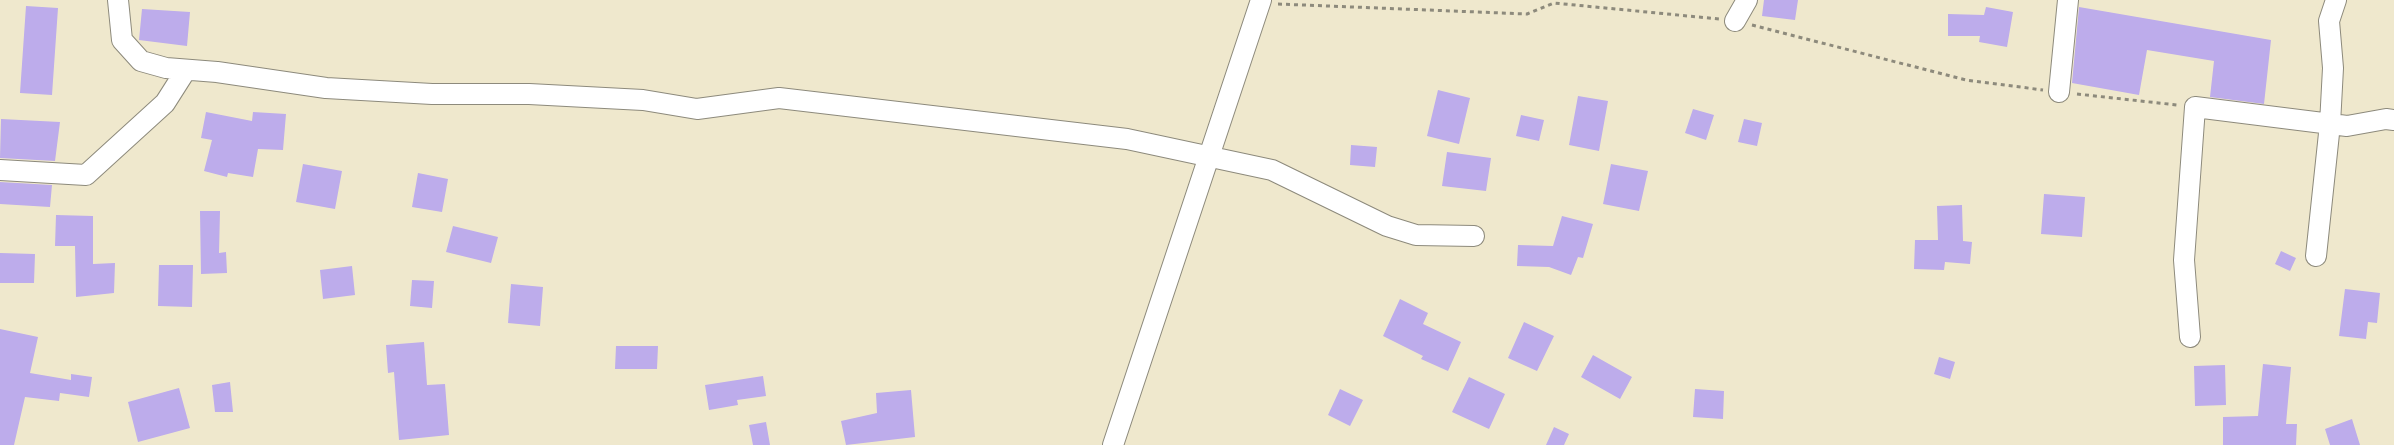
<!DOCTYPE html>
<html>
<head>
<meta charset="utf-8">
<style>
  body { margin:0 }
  canvas { display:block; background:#efe8cd }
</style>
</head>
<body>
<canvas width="2394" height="445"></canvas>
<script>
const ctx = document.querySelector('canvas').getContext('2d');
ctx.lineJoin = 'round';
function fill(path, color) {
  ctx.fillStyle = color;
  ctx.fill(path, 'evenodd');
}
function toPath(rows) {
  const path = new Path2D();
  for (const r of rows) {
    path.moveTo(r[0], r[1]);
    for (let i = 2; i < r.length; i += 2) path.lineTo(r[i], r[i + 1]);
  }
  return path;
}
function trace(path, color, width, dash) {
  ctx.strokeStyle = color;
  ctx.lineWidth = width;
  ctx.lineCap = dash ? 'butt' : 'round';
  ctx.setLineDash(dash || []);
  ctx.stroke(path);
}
fill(toPath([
  [1764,0,1798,0,1795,20,1762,16],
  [26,6,58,8,52,95,20,93],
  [1986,7,2013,12,2007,47,1979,42,1980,36,1948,36,1948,14,1984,15],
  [2079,7,2271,40,2264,104,2210,97,2214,61,2147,50,2139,95,2072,83],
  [142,9,190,12,187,46,139,40],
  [1438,90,1470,98,1459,144,1427,136],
  [1578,96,1608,101,1599,151,1569,145],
  [1693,109,1714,115,1706,140,1685,133],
  [206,112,252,121,253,112,286,114,283,150,258,149,253,177,228,173,227,177,204,171,212,140,201,138],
  [1521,115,1544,120,1539,141,1516,136],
  [1,119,60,122,55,161,0,158],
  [1744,119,1762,123,1757,146,1738,142],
  [1351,145,1377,147,1375,167,1350,165],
  [1447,152,1491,158,1486,191,1442,186],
  [303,164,342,171,335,209,296,202],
  [1611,164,1648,171,1639,211,1603,204],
  [418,173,448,179,442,212,412,207],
  [0,182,52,185,50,207,0,204],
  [2044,194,2085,197,2082,237,2041,234],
  [1962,205,1963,241,1972,242,1970,264,1945,262,1944,270,1914,269,1915,240,1938,240,1937,206],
  [200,211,220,211,219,253,226,252,227,273,201,274],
  [56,215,93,216,93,264,115,263,114,293,76,297,75,246,55,246],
  [1562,216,1593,224,1583,258,1578,257,1571,275,1549,267,1517,266,1518,245,1553,246],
  [453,226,498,237,491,263,446,252],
  [2281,251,2296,258,2290,271,2275,264],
  [0,253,35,254,34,283,0,283],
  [159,265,193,265,192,307,158,306],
  [352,266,355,295,323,299,320,270],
  [412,280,434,281,432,308,410,306],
  [511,284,543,287,540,326,508,323],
  [2345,289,2380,293,2377,323,2368,322,2366,339,2339,336],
  [1400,299,1428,313,1423,324,1461,342,1448,371,1421,359,1423,356,1383,336],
  [1524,322,1554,336,1537,371,1508,358],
  [0,329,38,337,30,373,71,380,71,374,92,377,89,397,60,393,59,401,25,397,14,445,0,445],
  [424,342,427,385,445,384,449,435,399,440,394,372,388,373,386,345],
  [616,346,658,346,657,369,615,369],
  [1593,355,1632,377,1620,399,1581,377],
  [1939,357,1955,362,1950,379,1934,374],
  [2263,364,2291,367,2286,424,2297,424,2296,445,2223,445,2223,417,2258,416],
  [2225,365,2226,405,2195,406,2194,366],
  [763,376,766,396,737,400,738,405,709,410,705,385],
  [1469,377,1505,394,1489,429,1452,412],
  [230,382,233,412,215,412,212,385],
  [179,388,190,428,138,442,128,402],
  [1340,389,1363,400,1350,426,1328,415],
  [1695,389,1724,391,1723,419,1693,417],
  [911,390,915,437,846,445,841,421,877,413,876,393],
  [2352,419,2360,445,2330,445,2325,429],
  [766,422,770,445,753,445,749,425],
  [1554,427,1569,434,1564,445,1546,445]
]), '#bdaceb');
const minor = toPath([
  [118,0,122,40,141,61,166,68,217,72,326,88,432,94,529,94,643,100,697,109,779,98,1127,139,1272,170,1387,226,1416,235,1474,236],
  [1735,21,1747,0],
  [2059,92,2068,0],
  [0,170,86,175,165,103,186,70],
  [2316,256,2330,124,2333,68,2329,21,2336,0],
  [2190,337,2184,260,2195,107,2347,126,2386,119,2394,120],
  [1113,445,1261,0]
]);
trace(minor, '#8d8a7c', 22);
trace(toPath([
  [1278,4,1527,14,1554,3,1719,19],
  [1752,25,1966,80,2043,90],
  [2077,94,2177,105]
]), '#8d8a7c', 3, [4, 4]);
trace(minor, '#fff', 20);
</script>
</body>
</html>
